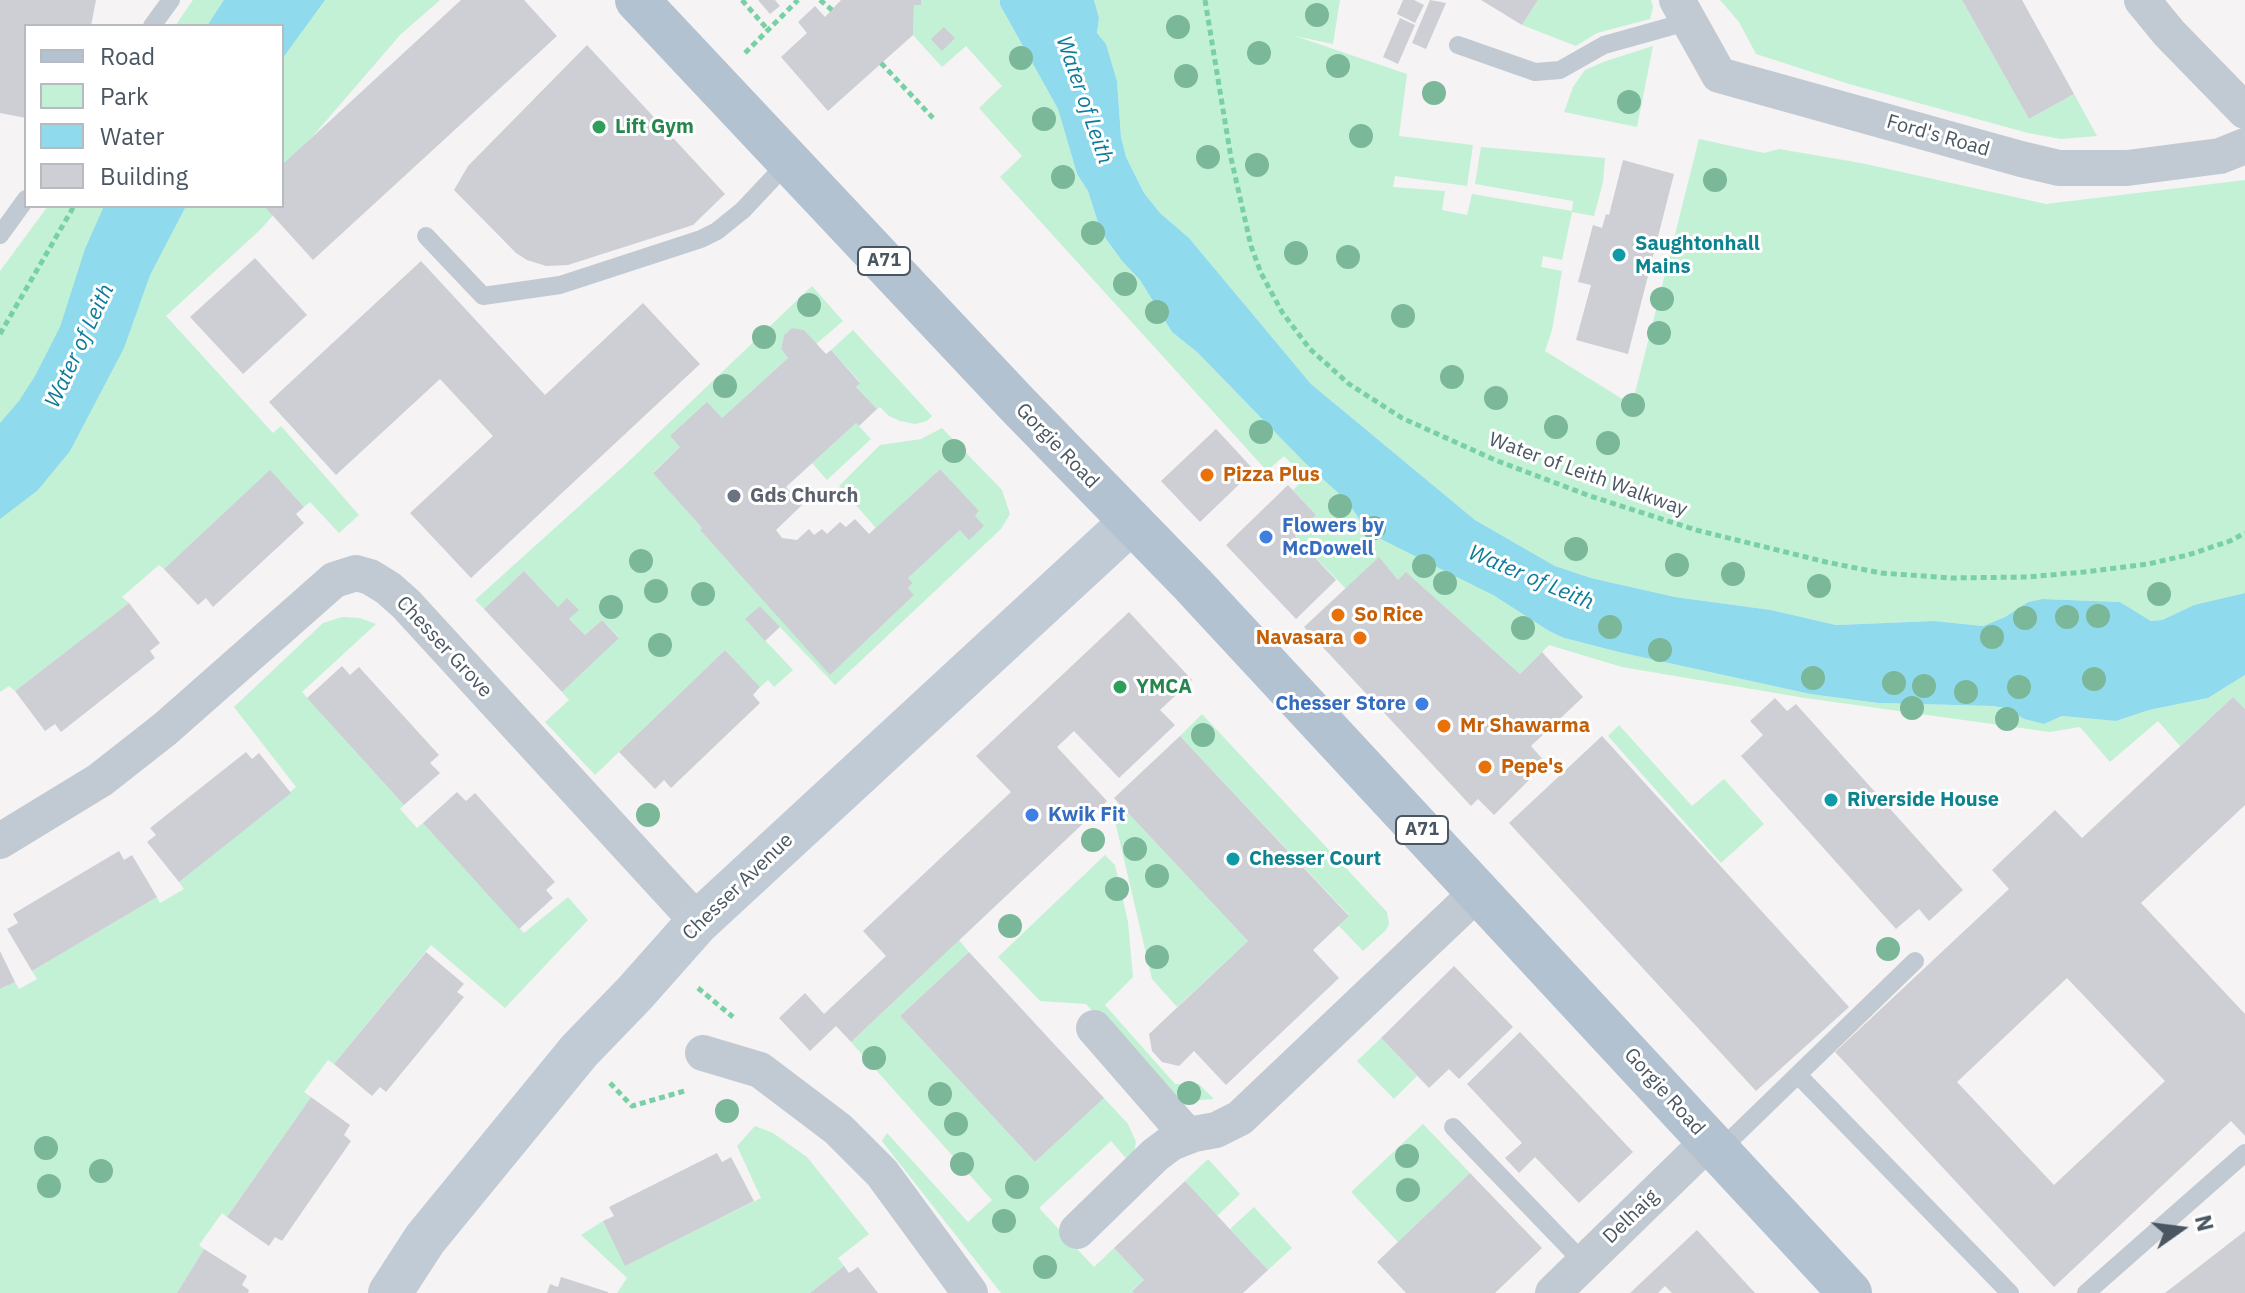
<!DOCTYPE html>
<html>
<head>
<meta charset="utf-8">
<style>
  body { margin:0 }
  #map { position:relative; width:2245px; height:1293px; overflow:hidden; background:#f5f3f3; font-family:"IBM Plex Sans",sans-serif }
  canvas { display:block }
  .legend { position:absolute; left:24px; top:24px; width:260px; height:184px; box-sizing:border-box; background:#fff; border:2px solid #b7bbc0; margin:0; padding:10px 14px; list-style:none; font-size:24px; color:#4a5661 }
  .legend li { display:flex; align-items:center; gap:16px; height:40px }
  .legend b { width:40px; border:2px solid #b7bbc0 }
  .north { position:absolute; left:2141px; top:1189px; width:80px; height:80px; -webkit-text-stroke:6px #fff; paint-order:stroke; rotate:76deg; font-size:22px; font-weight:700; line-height:32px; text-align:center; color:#4a5661 }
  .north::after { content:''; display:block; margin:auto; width:28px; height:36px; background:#4a5661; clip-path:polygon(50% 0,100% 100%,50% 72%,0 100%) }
</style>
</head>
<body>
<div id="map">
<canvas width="2245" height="1293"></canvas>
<ul class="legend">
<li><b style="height:10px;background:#b3c2d1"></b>Road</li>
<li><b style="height:22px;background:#c3f1d5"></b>Park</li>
<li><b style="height:22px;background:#90daee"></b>Water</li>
<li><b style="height:22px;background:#cdcfd5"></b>Building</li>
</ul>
<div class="north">N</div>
</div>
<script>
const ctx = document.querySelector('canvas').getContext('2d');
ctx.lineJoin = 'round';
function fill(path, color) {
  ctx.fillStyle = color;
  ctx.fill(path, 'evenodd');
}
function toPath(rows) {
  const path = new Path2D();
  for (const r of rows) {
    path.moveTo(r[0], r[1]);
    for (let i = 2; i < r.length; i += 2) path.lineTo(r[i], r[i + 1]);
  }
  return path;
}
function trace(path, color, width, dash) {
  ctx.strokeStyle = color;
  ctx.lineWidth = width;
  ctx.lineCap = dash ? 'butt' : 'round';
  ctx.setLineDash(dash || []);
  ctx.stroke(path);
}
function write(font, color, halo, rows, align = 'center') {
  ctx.font = font + ' "IBM Plex Sans",sans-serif';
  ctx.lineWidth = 6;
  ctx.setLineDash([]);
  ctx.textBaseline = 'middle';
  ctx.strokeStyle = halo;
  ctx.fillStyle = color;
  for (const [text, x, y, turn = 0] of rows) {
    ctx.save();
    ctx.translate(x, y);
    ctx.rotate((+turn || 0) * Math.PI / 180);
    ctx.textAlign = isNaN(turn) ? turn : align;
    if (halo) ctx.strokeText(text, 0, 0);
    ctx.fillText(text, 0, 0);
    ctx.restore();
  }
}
fill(toPath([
  [193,0,440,0,400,35,282,172,282,26,175,26],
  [921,0,1000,0,1000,5,1058,109,1077,174,1088,191,1101,232,1122,261,1140,280,1172,332,1197,352,1304,462,1346,500,1360,520,1493,595,1549,631,1564,638,1623,653,1810,694,1878,703,1992,706,2006,708,2024,719,2044,724,2062,716,2116,721,2149,710,2208,698,2245,675,2245,709,2233,697,2180,746,2158,721,2110,762,2080,727,2050,732,1805,698,1622,667,1549,645,1520,674,1407,573,1398,580,1379,558,1346,589,1295,536,1316,515,1293,490,1305,478,1284,456,1267,471,1000,177,1022,156,979,108,1002,86,966,46,942,67,913,35,914,5,921,5],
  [1094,0,1340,0,1333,44,1295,36,1407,74,1399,136,1473,145,1467,186,1395,176,1393,187,1445,191,1442,210,1467,215,1472,194,1572,211,1573,201,1475,184,1481,147,1605,158,1603,182,1594,216,1572,212,1562,260,1543,256,1541,267,1562,271,1552,330,1545,351,1632,405,1699,139,1764,153,1779,149,1861,163,2046,204,2245,180,2245,593,2194,605,2162,620,2151,621,2120,602,2042,599,2028,602,2005,617,1983,626,1934,621,1836,625,1771,610,1675,597,1591,578,1555,566,1475,520,1311,384,1189,238,1160,213,1144,193,1126,157,1121,137,1117,81,1106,44,1097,33,1099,18],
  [1538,0,1651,0,1653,7,1650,19,1597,33,1576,46,1522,25],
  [1720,0,1962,0,2029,119,2074,94,2097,136,2061,139,2028,133,1849,84,1756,54,1739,22],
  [1653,46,1637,127,1564,112,1573,87,1585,70,1606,61],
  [48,206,281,206,261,229,166,316,273,433,281,426,359,515,339,533,310,502,304,507,270,471,164,569,159,565,122,597,129,603,15,691,9,686,0,692,0,271],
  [812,286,843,321,816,344,804,330,792,328,784,335,781,349,788,358,722,418,670,436,680,447,653,472,702,528,700,530,830,674,914,595,908,588,913,583,908,578,979,512,940,469,876,528,839,486,880,445,921,439,942,428,1002,490,1010,514,1001,529,835,685,760,606,746,620,793,670,774,687,768,680,760,687,725,650,595,775,545,722,569,700,562,692,619,637,602,620,585,635,569,619,578,610,558,607,524,571,484,609,475,600,627,463],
  [853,330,932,416,927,421,915,424,900,421,889,416,880,407,877,409,856,387,860,382,831,350],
  [856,423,871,439,827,480,812,463],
  [342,617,360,618,376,624,302,692,404,805,400,809,417,828,423,823,524,933,568,897,588,920,505,1008,431,945,334,1064,328,1060,304,1092,311,1097,227,1217,222,1213,199,1245,204,1249,177,1293,0,1293,0,989,15,982,19,989,37,979,32,971,157,897,160,903,184,889,179,882,296,787,234,707,323,623],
  [1202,714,1387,912,1389,924,1386,930,1363,951,1339,926,1349,915,1180,736],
  [1619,725,1692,806,1724,779,1764,824,1721,863,1608,736],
  [1118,802,1248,941,1177,1007,1152,979,1112,808],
  [1105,855,1115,865,1128,922,1133,977,1105,1005,1175,1084,1199,1084,1214,1099,1173,1102,1086,1004,1040,1001,998,957],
  [959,940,969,952,900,1016,1035,1162,1104,1098,1128,1124,1136,1142,1131,1164,1111,1141,1039,1208,1094,1267,1114,1248,1144,1280,1132,1290,1134,1293,1001,1293,882,1141,887,1133,968,1222,992,1200,851,1042],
  [1381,1038,1417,1076,1394,1099,1357,1061],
  [1423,1124,1470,1173,1398,1242,1351,1192],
  [755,1126,773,1133,807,1157,869,1234,838,1258,844,1266,810,1293,617,1293,627,1278,581,1235,603,1221,626,1265,761,1198,737,1146],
  [1208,1159,1240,1194,1217,1216,1185,1181],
  [1254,1207,1292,1248,1268,1270,1230,1229]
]), '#c3f1d5');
fill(toPath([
  [224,0,325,0,282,59,282,26,207,26],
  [1000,0,1094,0,1099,18,1097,33,1106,44,1117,81,1121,137,1126,157,1144,193,1160,213,1189,238,1311,384,1475,520,1555,566,1591,578,1675,597,1771,610,1836,625,1934,621,1983,626,2005,617,2028,602,2042,599,2120,602,2151,621,2162,620,2194,605,2245,593,2245,675,2208,698,2149,710,2116,721,2062,716,2044,724,2024,719,2006,708,1992,706,1878,703,1810,694,1623,653,1564,638,1549,631,1493,595,1379,538,1360,520,1346,500,1304,462,1197,352,1172,332,1140,280,1122,261,1101,232,1088,191,1077,174,1058,109,1000,5],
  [104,206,186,206,150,275,124,348,70,451,38,490,0,519,0,423,19,401,35,376,60,327,85,249]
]), '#90daee');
fill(toPath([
  [0,0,96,0,91,26,26,26,26,118,0,113],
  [461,0,524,0,557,36,313,260,264,206,282,206,282,165],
  [758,0,775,0,780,6,770,14],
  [841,0,921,0,921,5,914,5,913,35,828,111,781,57,807,33,798,22,815,6,825,17],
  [1403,0,1414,0,1424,5,1415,23,1397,14],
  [1430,0,1446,3,1426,49,1412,43],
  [1481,0,1538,0,1522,25],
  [1962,0,2022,0,2074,94,2029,119],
  [1400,18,1415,25,1398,64,1383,57],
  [944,27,955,38,942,51,931,39],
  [587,45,725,194,693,225,568,265,546,266,527,260,516,253,454,190,468,166],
  [1623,160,1674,174,1628,354,1576,340,1591,285,1578,282,1593,225,1602,228,1606,214,1609,215],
  [255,258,307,315,243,374,190,317],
  [421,261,545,395,643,303,700,364,471,578,410,513,493,436,440,379,336,475,269,402],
  [792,328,804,330,826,354,831,350,860,383,856,387,877,409,859,426,856,423,786,487,802,505,776,530,782,538,797,540,809,529,814,535,822,529,827,534,840,522,846,527,855,519,869,534,940,469,979,511,975,516,984,526,969,540,960,530,908,578,913,583,908,588,914,595,830,675,700,530,702,528,653,473,680,447,670,436,707,402,722,418,788,358,781,349,784,335],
  [1216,429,1254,470,1200,522,1161,481],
  [270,470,304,507,296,514,304,523,213,607,206,598,198,605,164,569],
  [1288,485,1316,515,1295,536,1336,580,1296,619,1226,545],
  [1379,557,1398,580,1406,572,1520,674,1542,652,1583,697,1531,746,1546,763,1494,815,1478,799,1471,806,1304,627],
  [524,571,558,607,567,598,579,610,569,619,585,635,602,620,619,638,562,692,484,609],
  [129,603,160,643,150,651,155,658,61,732,55,724,45,731,15,691],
  [760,606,780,627,765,641,745,619],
  [1129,612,1192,680,1160,710,1175,725,1119,778,1074,731,1057,747,1107,801,851,1042,836,1026,810,1051,779,1018,805,993,824,1014,886,956,863,931,1011,792,976,756],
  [725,650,760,687,753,695,760,703,671,788,664,780,655,789,619,752],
  [342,666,350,675,359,667,439,755,430,763,440,773,404,805,307,698],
  [2233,697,2245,709,2245,805,2141,903,2245,1014,2245,1136,2231,1121,2054,1287,1835,1052,2009,889,1992,870,2055,810,2082,838],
  [2067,978,2165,1081,2054,1185,1957,1082],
  [1775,698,1787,711,1796,704,1963,890,1929,921,1919,909,1896,929,1741,756,1763,735,1750,721],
  [1180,736,1349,916,1313,950,1339,978,1226,1085,1194,1051,1179,1066,1162,1062,1152,1051,1149,1034,1248,941,1114,798],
  [1602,736,1849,1007,1756,1091,1509,823],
  [246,752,252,759,259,753,291,793,179,882,147,842,156,835,150,828],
  [457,792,466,801,475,793,555,882,546,890,553,898,519,929,423,823],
  [119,851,124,860,132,855,157,897,32,971,7,929,18,923,13,914],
  [0,951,15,982,0,989],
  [426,952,464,984,457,992,464,997,386,1092,380,1087,372,1096,334,1064],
  [969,952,1104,1098,1035,1162,900,1016],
  [1454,966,1513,1027,1459,1079,1449,1069,1429,1088,1381,1038],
  [1520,1032,1633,1152,1579,1203,1535,1157,1519,1173,1505,1158,1522,1143,1467,1084],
  [311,1097,350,1125,344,1135,351,1141,282,1241,275,1237,269,1246,227,1217],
  [717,1153,722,1162,731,1157,754,1201,625,1266,603,1221,614,1216,609,1207],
  [1470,1173,1542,1248,1495,1293,1406,1293,1377,1262],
  [1185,1181,1268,1270,1243,1293,1134,1293,1132,1291,1144,1280,1114,1248],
  [1697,1230,1755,1293,1672,1293,1665,1286,1658,1293,1630,1293],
  [2245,1231,2245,1293,2165,1293],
  [204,1249,247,1276,242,1285,249,1290,248,1293,177,1293],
  [844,1266,849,1273,858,1267,878,1293,810,1293],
  [561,1277,608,1292,608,1293,547,1293,550,1284,558,1287]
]), '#cdcfd5');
trace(toPath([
  [742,0,768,30],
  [820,0,832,10],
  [1205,0,1231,158,1251,246,1261,273,1282,312,1310,349,1349,384,1402,418,1495,460,1590,496,1696,530,1826,562,1881,573,1951,578,2027,577,2084,572,2148,564,2188,555,2230,541,2245,533],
  [745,53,798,0],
  [881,63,933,118],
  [0,334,74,206],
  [698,988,733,1017],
  [610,1083,632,1106,688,1090]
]), '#7ad0a6', 5, [6, 4]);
trace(toPath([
  [152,26,171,0],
  [1458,45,1535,72,1560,70,1604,45,1690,21],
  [0,235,26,199],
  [426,236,483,296,560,285,701,239,717,231,743,210,789,161],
  [1798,1075,2010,1293],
  [1453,1127,1584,1263],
  [1719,1151,1915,961],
  [2086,1293,2245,1153]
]), '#c1cad2', 18);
trace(toPath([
  [1677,0,1719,75,2021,159,2059,168,2127,168,2220,156,2245,146],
  [2142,0,2169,33,2245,111],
  [0,841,100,780,165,729,334,580,356,573,370,577,388,588,406,604,698,922],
  [1094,1028,1188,1136],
  [703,1053,760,1070,838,1129,882,1173,970,1293],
  [1077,1231,1155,1155,1171,1143,1194,1134,1216,1130,1240,1118,1479,891],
  [1553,1293,1709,1141]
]), '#c1cad2', 36);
trace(toPath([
  [390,1293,425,1239,579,1051,635,993,698,922,1130,523]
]), '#c1cbd6', 44);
trace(toPath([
  [637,0,1017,404,1193,585,1850,1293]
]), '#b3c2d1', 44);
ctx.fillStyle = '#7bb799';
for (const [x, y] of [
  [1317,15],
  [1178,27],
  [1259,53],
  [1021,58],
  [1338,66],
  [1186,76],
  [1434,93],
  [1629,102],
  [1044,119],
  [1361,136],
  [1208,157],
  [1257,165],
  [1063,177],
  [1715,180],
  [1093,233],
  [1296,253],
  [1348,257],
  [1125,284],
  [1662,299],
  [809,305],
  [1157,312],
  [1403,316],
  [1659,333],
  [764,337],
  [1452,377],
  [725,386],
  [1496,398],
  [1633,405],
  [1556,427],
  [1261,432],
  [1608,443],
  [954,451],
  [1340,506],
  [1374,528],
  [1576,549],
  [641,561],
  [1677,565],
  [1424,566],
  [1733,574],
  [1445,583],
  [1819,586],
  [656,591],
  [703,594],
  [2159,594],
  [611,607],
  [2098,616],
  [2067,617],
  [2025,618],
  [1610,627],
  [1523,628],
  [1992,637],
  [660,645],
  [1660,650],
  [1813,678],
  [2094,679],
  [1894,683],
  [1924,686],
  [2019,687],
  [1966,692],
  [1912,708],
  [2007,719],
  [1203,735],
  [648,815],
  [1093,840],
  [1135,849],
  [1157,876],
  [1117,889],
  [1010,926],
  [1888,949],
  [1157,957],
  [874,1058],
  [1189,1093],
  [940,1094],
  [727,1111],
  [956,1124],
  [46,1148],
  [1407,1156],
  [962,1164],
  [101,1171],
  [49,1186],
  [1017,1187],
  [1408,1190],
  [1004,1221],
  [1045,1267]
]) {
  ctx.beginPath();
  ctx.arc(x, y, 12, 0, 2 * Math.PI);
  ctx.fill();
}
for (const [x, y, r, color] of [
  [599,127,8,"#2e9e5b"],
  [1619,255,8,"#0f9aa8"],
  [1207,475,8,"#e8710a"],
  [734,496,8,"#6b7280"],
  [1266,537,8,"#3f7fe0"],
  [1338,615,8,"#e8710a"],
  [1360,638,8,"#e8710a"],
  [1120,687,8,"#2e9e5b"],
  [1422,704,8,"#3f7fe0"],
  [1444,726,8,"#e8710a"],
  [1485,767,8,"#e8710a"],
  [1831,800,8,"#0f9aa8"],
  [1032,815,8,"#3f7fe0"],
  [1233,859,8,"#0f9aa8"]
]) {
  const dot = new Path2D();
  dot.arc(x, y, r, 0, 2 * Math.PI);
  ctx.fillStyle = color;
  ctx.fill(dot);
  trace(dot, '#fff', 3);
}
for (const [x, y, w] of [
  [884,261,52],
  [1422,830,52]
]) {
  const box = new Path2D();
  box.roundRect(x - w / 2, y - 14, w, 28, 6);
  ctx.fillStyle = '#fff';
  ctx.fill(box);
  trace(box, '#4a5661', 2);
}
write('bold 18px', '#4a5661', null, [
  ["A71",884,261],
  ["A71",1422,830]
]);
write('bold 20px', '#27864d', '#fff', [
  ["Lift Gym",615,127],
  ["YMCA",1136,687]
], 'left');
write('20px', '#4a5661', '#fff', [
  ["Ford's Road",1938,136,16],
  ["Gorgie Road",1057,446,46],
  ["Water of Leith Walkway",1588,475,20],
  ["Chesser Grove",444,647,47],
  ["Chesser Avenue",738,887,-44],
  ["Gorgie Road",1664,1092,48],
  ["Delhaig",1631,1217,-44]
]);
write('bold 20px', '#0d838f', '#fff', [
  ["Saughtonhall",1635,244],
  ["Mains",1635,267],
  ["Riverside House",1847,800],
  ["Chesser Court",1249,859]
], 'left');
write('bold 20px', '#c56008', '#fff', [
  ["Pizza Plus",1223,475],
  ["So Rice",1354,615],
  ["Navasara",1344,638,"right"],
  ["Mr Shawarma",1460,726],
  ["Pepe's",1501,767]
], 'left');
write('bold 20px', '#5b616d', '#fff', [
  ["Gds Church",750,496]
], 'left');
write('bold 20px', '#366cbe', '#fff', [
  ["Flowers by",1282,526],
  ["McDowell",1282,549],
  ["Chesser Store",1406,704,"right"],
  ["Kwik Fit",1048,815]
], 'left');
write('italic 22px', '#0c7c9b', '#fff', [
  ["Water of Leith",1084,100,71],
  ["Water of Leith",80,346,-65],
  ["Water of Leith",1531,578,23]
]);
</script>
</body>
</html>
